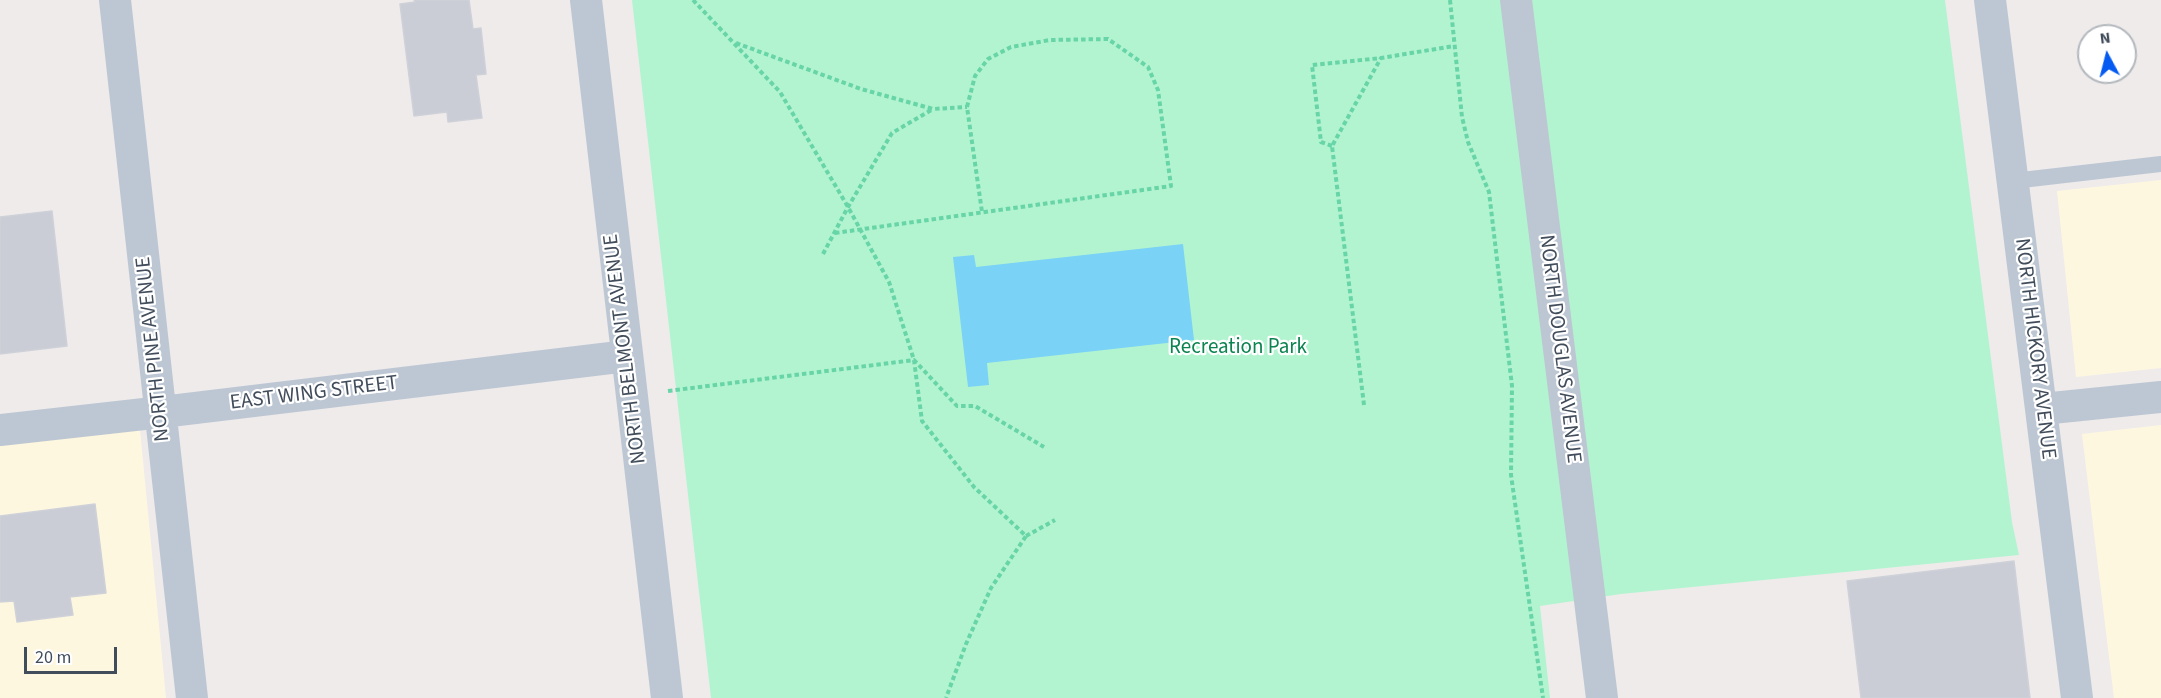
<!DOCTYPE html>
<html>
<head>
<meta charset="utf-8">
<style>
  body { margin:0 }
  #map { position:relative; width:2161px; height:698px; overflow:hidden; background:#efebeb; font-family:"Source Sans 3",sans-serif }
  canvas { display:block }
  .north { position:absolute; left:2077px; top:24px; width:60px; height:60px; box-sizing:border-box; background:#fff; border:2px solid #b3b8bd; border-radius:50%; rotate:353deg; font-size:16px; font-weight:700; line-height:24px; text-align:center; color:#424d5b }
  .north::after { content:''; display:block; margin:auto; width:21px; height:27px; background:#045af1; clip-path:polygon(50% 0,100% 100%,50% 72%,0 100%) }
  .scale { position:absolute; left:24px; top:647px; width:93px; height:27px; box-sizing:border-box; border:3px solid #424d5b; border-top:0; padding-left:8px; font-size:18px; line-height:21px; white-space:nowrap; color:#424d5b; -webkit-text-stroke:4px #fff; paint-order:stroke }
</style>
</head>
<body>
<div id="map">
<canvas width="2161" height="698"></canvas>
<div class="north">N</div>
<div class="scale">20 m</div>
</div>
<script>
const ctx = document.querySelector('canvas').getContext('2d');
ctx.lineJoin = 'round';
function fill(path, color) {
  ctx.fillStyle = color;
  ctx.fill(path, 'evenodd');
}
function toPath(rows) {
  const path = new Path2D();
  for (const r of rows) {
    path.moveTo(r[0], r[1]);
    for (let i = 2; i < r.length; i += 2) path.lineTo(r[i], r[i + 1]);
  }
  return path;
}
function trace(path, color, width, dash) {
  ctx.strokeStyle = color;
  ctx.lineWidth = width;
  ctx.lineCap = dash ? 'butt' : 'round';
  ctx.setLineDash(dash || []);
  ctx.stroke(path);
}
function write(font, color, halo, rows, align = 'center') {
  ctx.font = font + ' "Source Sans 3",sans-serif';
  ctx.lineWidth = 4.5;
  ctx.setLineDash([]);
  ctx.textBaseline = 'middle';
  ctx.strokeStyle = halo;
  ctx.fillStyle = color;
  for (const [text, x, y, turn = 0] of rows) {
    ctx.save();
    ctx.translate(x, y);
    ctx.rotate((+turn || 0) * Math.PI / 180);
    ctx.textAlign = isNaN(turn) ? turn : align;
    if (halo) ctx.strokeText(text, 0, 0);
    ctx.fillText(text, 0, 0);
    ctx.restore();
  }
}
fill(toPath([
  [2161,180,2161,368,2076,377,2057,191],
  [2161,425,2161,698,2114,698,2082,434],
  [140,430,166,698,0,698,0,444]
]), '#fef7e0');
fill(toPath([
  [632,0,1945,0,2012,522,2019,555,1621,594,1540,606,1550,698,711,698]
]), '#b3f4d0');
fill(toPath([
  [1183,244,1194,340,987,363,989,385,968,387,953,257,974,255,976,267]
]), '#7ad3f6');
const building = toPath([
  [414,0,469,0,473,29,481,28,486,74,476,75,482,118,448,122,447,112,414,116,400,4,415,2,414,0],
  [52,211,67,346,0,354,0,217,52,211],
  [95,504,106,593,70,597,73,615,17,622,14,601,0,602,0,516,95,504],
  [2014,561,2030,698,1861,698,1847,581,2014,561]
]);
fill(building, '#cacdd5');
trace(building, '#cfd1d9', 1.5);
trace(toPath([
  [693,0,780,92,848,207,889,282,914,360,922,421,974,487,1026,536,991,588,966,644,946,698],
  [1450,0,1462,117,1468,142,1489,192,1512,386,1511,475,1543,698],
  [736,43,861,89,933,109,967,107],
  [1332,146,1321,142,1312,65,1381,58,1454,46],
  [835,233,1171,186,1158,90,1148,67,1108,39,1050,40,1011,47,988,59,975,76,967,107,982,212],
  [823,254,848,207,892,133,933,109],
  [668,391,914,360,957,406,975,406,1044,447],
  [1364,405,1332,146,1381,58],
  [1026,536,1055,520]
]), '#67d5a7', 4, [4.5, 3]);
trace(toPath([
  [2013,181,2161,164]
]), '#bdc7d3', 16);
trace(toPath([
  [115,0,192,698],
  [586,0,667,698],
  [1516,0,1602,698],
  [1990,0,2077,698],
  [2042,409,2161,397],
  [0,430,162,412,627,356]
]), '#bdc7d3', 32);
write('21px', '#0b8450', '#fff', [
  ["Recreation Park",1238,348]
]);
write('21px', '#424d5b', '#fff', [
  ["NORTH PINE AVENUE",154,349,-96],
  ["NORTH BELMONT AVENUE",626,349,-97],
  ["NORTH DOUGLAS AVENUE",1559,349,83],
  ["NORTH HICKORY AVENUE",2034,349,83],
  ["EAST WING STREET",314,394,-7]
]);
</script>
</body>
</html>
